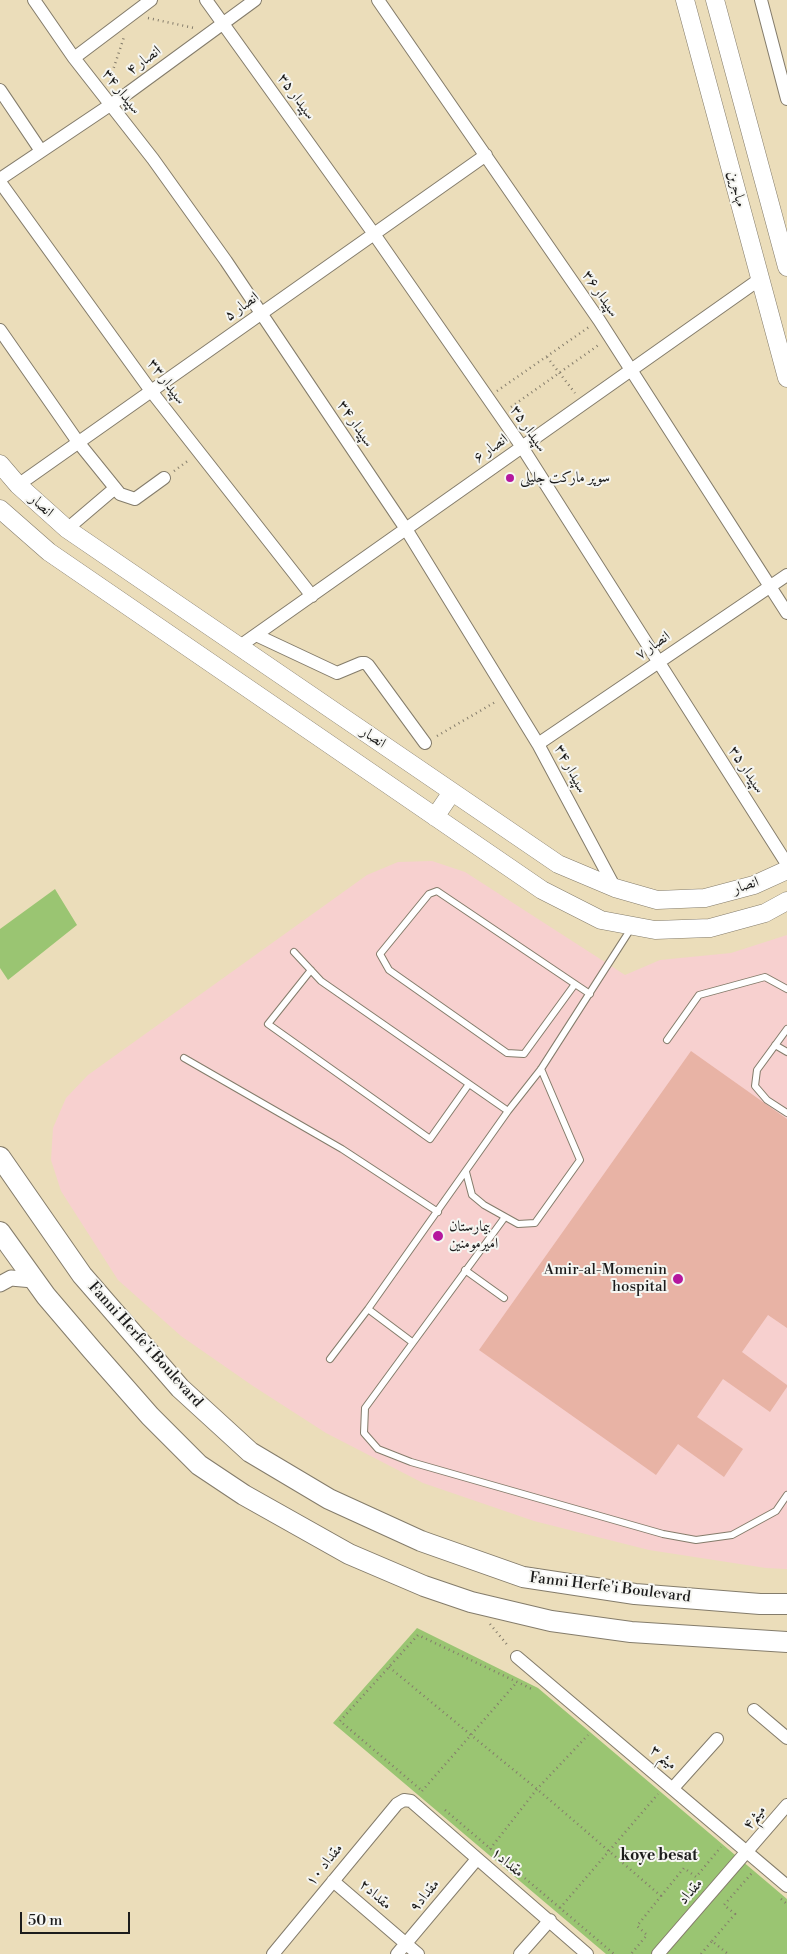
<!DOCTYPE html>
<html>
<head>
<meta charset="utf-8">
<style>
  body { margin:0 }
  #map { position:relative; width:787px; height:1954px; overflow:hidden; background:#ebddba; font-family:"Libre Bodoni",serif }
  canvas { display:block }
  .scale { position:absolute; left:20px; top:1912px; width:110px; height:22px; box-sizing:border-box; border:2px solid #1c1c1c; border-top:0; padding-left:6px; font-size:15px; line-height:18px; white-space:nowrap; color:#1c1c1c; -webkit-text-stroke:4px #f6f6f2; paint-order:stroke }
</style>
</head>
<body>
<div id="map">
<canvas width="787" height="1954"></canvas>
<div class="scale">50 m</div>
</div>
<script>
const ctx = document.querySelector('canvas').getContext('2d');
ctx.lineJoin = 'round';
function fill(path, color) {
  ctx.fillStyle = color;
  ctx.fill(path, 'evenodd');
}
function toPath(rows) {
  const path = new Path2D();
  for (const r of rows) {
    path.moveTo(r[0], r[1]);
    for (let i = 2; i < r.length; i += 2) path.lineTo(r[i], r[i + 1]);
  }
  return path;
}
function trace(path, color, width, dash) {
  ctx.strokeStyle = color;
  ctx.lineWidth = width;
  ctx.lineCap = dash ? 'butt' : 'round';
  ctx.setLineDash(dash || []);
  ctx.stroke(path);
}
function write(font, color, halo, rows, align = 'center') {
  ctx.font = font + ' "Libre Bodoni",Amiri,serif';
  ctx.lineWidth = 4;
  ctx.setLineDash([]);
  ctx.textBaseline = 'middle';
  ctx.strokeStyle = halo;
  ctx.fillStyle = color;
  for (const [text, x, y, turn = 0] of rows) {
    ctx.save();
    ctx.translate(x, y);
    ctx.rotate((+turn || 0) * Math.PI / 180);
    ctx.textAlign = isNaN(turn) ? turn : align;
    if (halo) ctx.strokeText(text, 0, 0);
    ctx.fillText(text, 0, 0);
    ctx.restore();
  }
}
fill(toPath([
  [432,861,465,872,625,975,660,960,731,953,787,935,787,1569,766,1568,649,1550,534,1521,423,1483,326,1433,253,1386,181,1336,118,1280,61,1191,51,1160,53,1128,66,1098,88,1075,367,875,398,862]
]), '#f7d0cf');
fill(toPath([
  [55,889,77,925,8,980,0,968,0,929],
  [417,1628,538,1688,787,1899,787,1954,606,1954,333,1723]
]), '#9ac572');
fill(toPath([
  [691,1051,787,1119,787,1328,768,1315,742,1352,787,1385,787,1387,770,1412,723,1379,697,1417,743,1449,724,1477,678,1444,656,1475,479,1350]
]), '#e8b3a5');
const service = toPath([
  [294,952,321,981,508,1111],
  [311,970,268,1024,430,1139,469,1084],
  [575,984,524,1054,507,1053,389,970,380,954,429,894,437,891,575,984,590,994],
  [787,1029,757,1070,755,1086,767,1100,787,1113],
  [667,1040,699,995,765,977,787,989],
  [775,1045,787,1052],
  [184,1058,342,1149,438,1212],
  [466,1172,472,1195,484,1205,518,1224,535,1223,580,1160,541,1069],
  [505,1217,365,1408,364,1433,378,1449,411,1462,663,1534,696,1540,732,1535,776,1511,787,1495],
  [465,1270,504,1298],
  [368,1309,412,1342],
  [330,1359,368,1309,508,1111,541,1069,632,927]
]);
const minor = toPath([
  [34,0,74,58,153,159,226,261,406,529,538,744,615,888],
  [206,0,374,234,522,447,787,864],
  [378,0,599,320,787,613],
  [761,0,787,99],
  [74,58,151,0],
  [0,90,41,151],
  [0,179,128,93,255,0],
  [0,182,151,391,312,596],
  [0,330,78,442,120,494,135,499,164,478],
  [18,485,486,155],
  [67,529,114,489],
  [256,635,337,673,361,663,365,663,368,665,425,743],
  [240,646,760,279],
  [538,744,787,575],
  [517,1657,787,1886],
  [754,1710,787,1738],
  [673,1788,717,1739],
  [333,1881,418,1954],
  [273,1954,397,1804,404,1800,411,1801,587,1954],
  [397,1954,477,1859],
  [520,1954,550,1920],
  [658,1954,787,1805]
]);
const tertiary = toPath([
  [0,1284,11,1278,33,1280,39,1287]
]);
const secondary = toPath([
  [685,0,787,378],
  [715,0,787,267],
  [0,464,18,485,67,529,558,864,615,888,657,900,705,898,754,885,787,870],
  [0,509,49,552,542,890,601,920,655,930,710,928,765,913,787,901],
  [435,817,452,792]
]);
const primary = toPath([
  [0,1157,82,1275,180,1388,250,1452,329,1499,421,1541,523,1577,635,1594,760,1604,787,1604],
  [0,1232,46,1296,92,1350,150,1416,199,1465,244,1495,349,1554,424,1586,471,1602,551,1621,631,1632,787,1642]
]);
trace(service, '#847c6b', 8);
trace(minor, '#847c6b', 14);
trace(tertiary, '#847c6b', 17);
trace(secondary, '#847c6b', 19);
trace(primary, '#847c6b', 22);
trace(toPath([
  [148,18,194,28],
  [109,82,124,37],
  [547,357,575,393],
  [497,391,589,327],
  [511,407,600,344],
  [174,471,189,460],
  [437,736,497,701],
  [490,1624,509,1647],
  [389,1667,471,1735,537,1789,661,1896,637,1926,647,1935,631,1954],
  [420,1789,340,1721,418,1635,534,1690],
  [422,1791,517,1682],
  [445,1810,614,1954],
  [490,1849,537,1789,588,1735],
  [661,1896,684,1868,696,1877,721,1847],
  [781,1899,787,1904],
  [560,1908,658,1794],
  [712,1941,735,1914,724,1905,752,1873],
  [701,1954,712,1941,728,1954]
]), '#847c6b', 2.5, [1, 4]);
trace(service, '#fff', 6);
trace(minor, '#fff', 12);
trace(tertiary, '#fff', 15);
trace(secondary, '#fff', 18);
trace(primary, '#fff', 20);
for (const [x, y, r, color] of [
  [510,478,5,"#b5179e"],
  [438,1236,6,"#b5179e"],
  [678,1279,6,"#b5179e"]
]) {
  const dot = new Path2D();
  dot.arc(x, y, r, 0, 2 * Math.PI);
  ctx.fillStyle = color;
  ctx.fill(dot);
  trace(dot, '#f6f6f2', 2);
}
write('15px', '#1c1c1c', '#f6f6f2', [
  ["انصار ۴",144,61,-36],
  ["سپیدار ۳۴",121,92,52],
  ["سپیدار ۳۵",296,97,54],
  ["مهاجرین",736,189,75],
  ["سپیدار ۳۶",600,294,56],
  ["انصار ۵",242,307,-35],
  ["سپیدار ۳۳",166,382,53],
  ["سپیدار ۳۴",355,424,56],
  ["سپیدار ۳۵",528,429,56],
  ["انصار ۶",491,449,-35],
  ["انصار",41,506,42],
  ["انصار ۷",653,646,-34],
  ["انصار",373,738,34],
  ["سپیدار ۳۴",570,769,62],
  ["سپیدار ۳۵",746,770,57],
  ["انصار",746,886,-18],
  ["Fanni Herfe'i Boulevard",145,1345,48],
  ["Fanni Herfe'i Boulevard",610,1588,7],
  ["میثم ۳",663,1758,40],
  ["میثم۴",755,1818,-50],
  ["مقداد۱",507,1863,40],
  ["مقداد ۱۰",325,1865,-51],
  ["مقداد",691,1892,-49],
  ["مقداد۲",375,1895,41],
  ["مقداد۹",425,1896,-50]
]);
write('15px', '#1c1c1c', '#f6f6f2', [
  ["سوپر مارکت جلیلی",520,478],
  ["بیمارستان",449,1227],
  ["امیرمومنین",449,1244],
  ["Amir-al-Momenin",667,1270,"right"],
  ["hospital",667,1287,"right"]
], 'left');
write('bold 16px', '#1c1c1c', '#f6f6f2', [
  ["koye besat",659,1856]
]);
</script>
</body>
</html>
